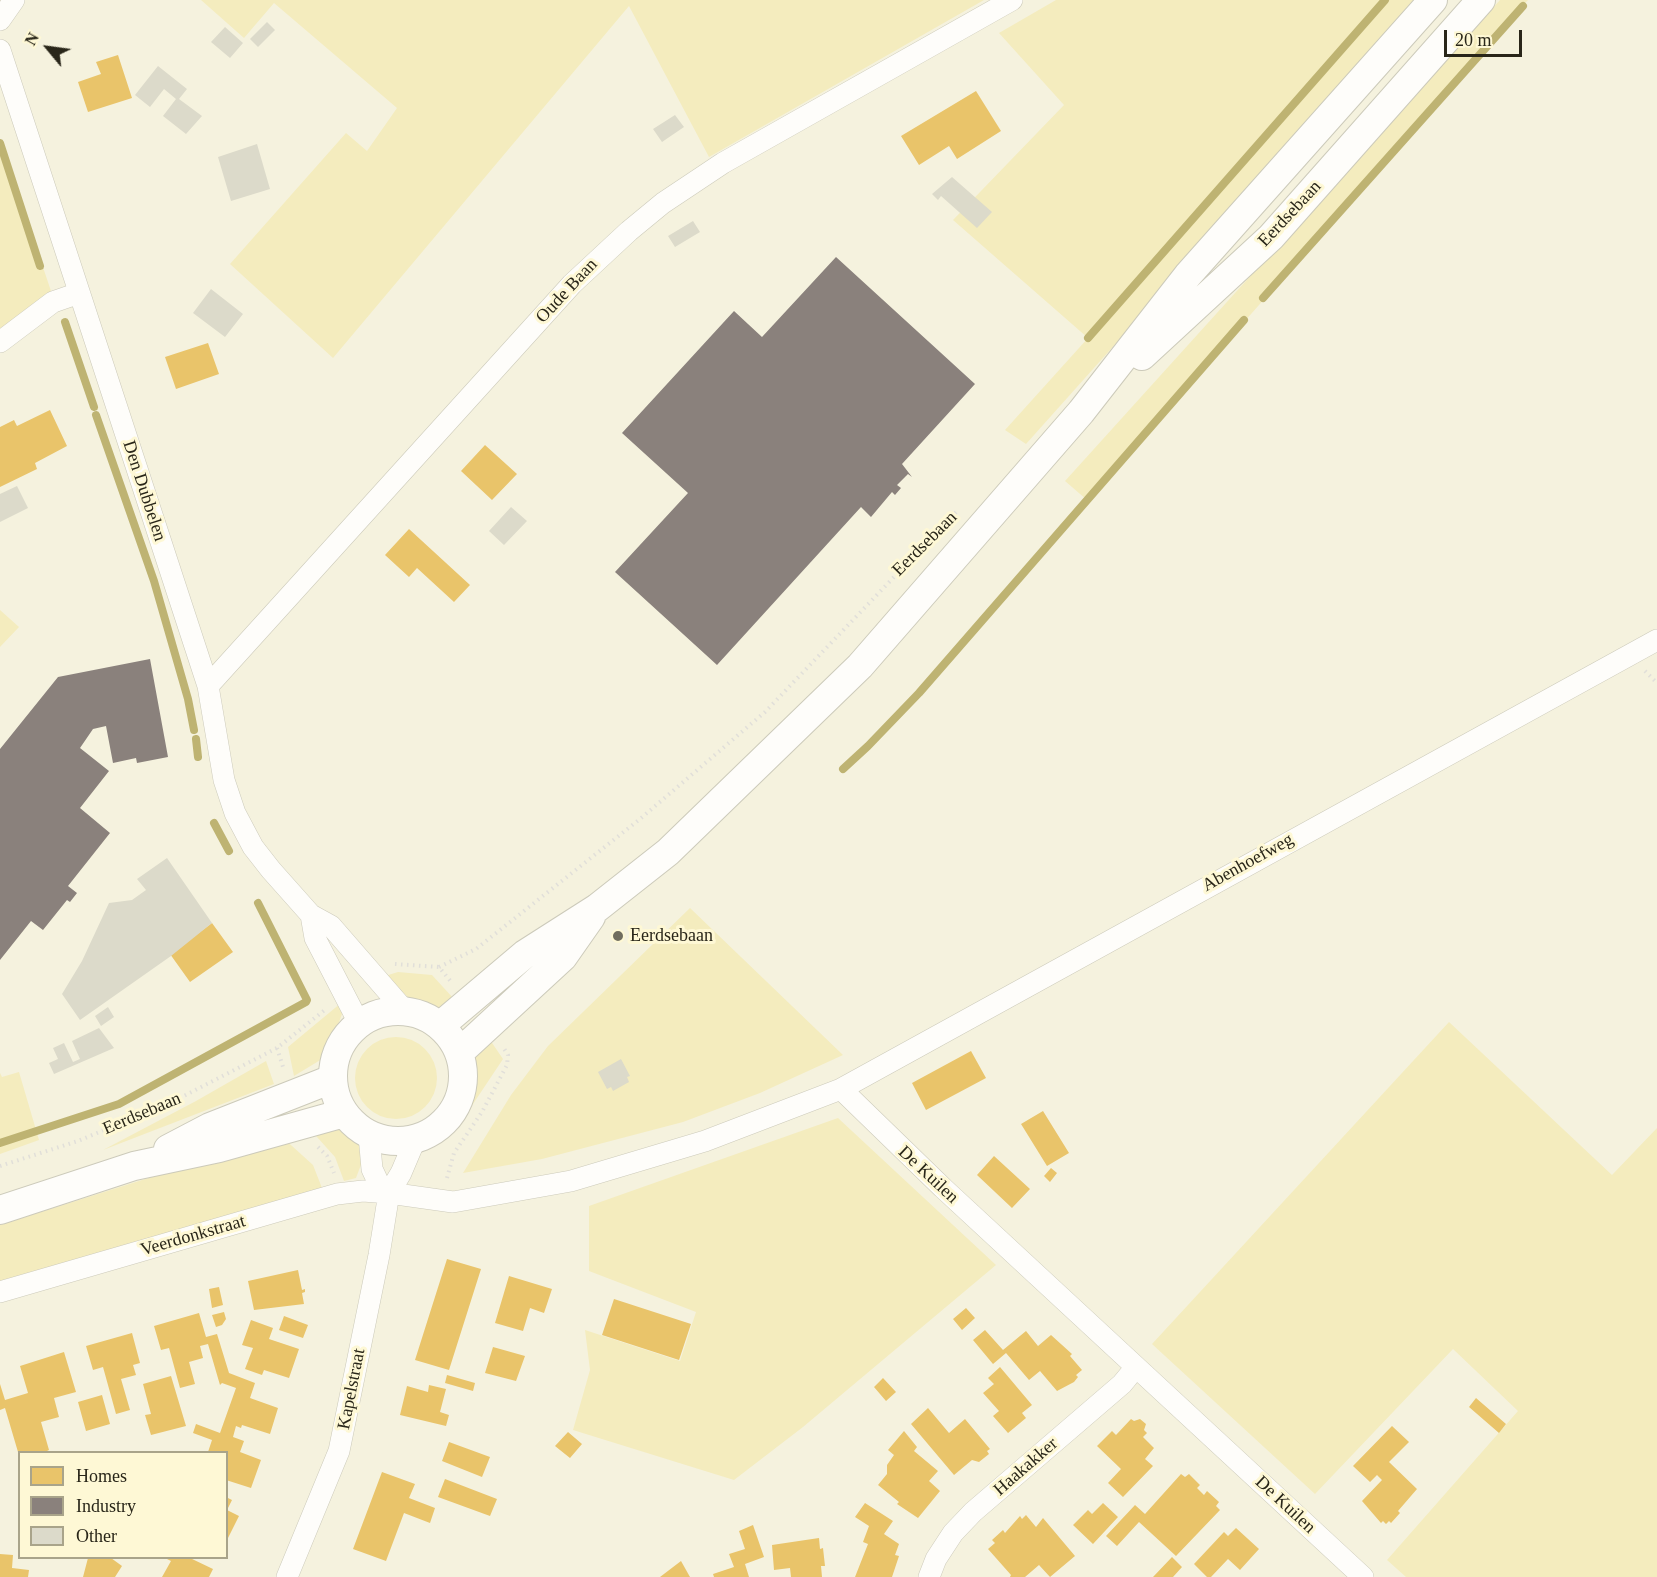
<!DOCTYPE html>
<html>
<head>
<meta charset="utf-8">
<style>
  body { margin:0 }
  #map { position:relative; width:1657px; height:1577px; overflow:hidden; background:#f5f2de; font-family:"Times New Roman",serif }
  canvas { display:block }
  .legend { position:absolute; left:18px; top:1451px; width:210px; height:108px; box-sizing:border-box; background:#fef8d5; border:2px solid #a9a48a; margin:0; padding:8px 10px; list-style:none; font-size:18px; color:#292619 }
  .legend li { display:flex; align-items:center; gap:12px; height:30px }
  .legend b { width:30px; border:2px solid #a9a48a }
  .north { position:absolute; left:18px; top:18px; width:60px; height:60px; -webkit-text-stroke:4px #fef8d5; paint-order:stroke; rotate:299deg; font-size:16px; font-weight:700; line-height:24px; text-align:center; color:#292619 }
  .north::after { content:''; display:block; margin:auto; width:21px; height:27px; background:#292619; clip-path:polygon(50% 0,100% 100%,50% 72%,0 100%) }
  .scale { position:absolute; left:1444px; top:30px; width:78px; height:27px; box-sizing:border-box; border:3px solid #292619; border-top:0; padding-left:8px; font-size:18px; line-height:21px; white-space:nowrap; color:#292619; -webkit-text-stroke:4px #fef8d5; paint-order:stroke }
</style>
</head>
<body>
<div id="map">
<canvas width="1657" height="1577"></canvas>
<ul class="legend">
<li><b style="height:16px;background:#e9c46a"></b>Homes</li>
<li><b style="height:16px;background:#8a817c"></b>Industry</li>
<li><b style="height:16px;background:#dcdaca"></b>Other</li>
</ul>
<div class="north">N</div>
<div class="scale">20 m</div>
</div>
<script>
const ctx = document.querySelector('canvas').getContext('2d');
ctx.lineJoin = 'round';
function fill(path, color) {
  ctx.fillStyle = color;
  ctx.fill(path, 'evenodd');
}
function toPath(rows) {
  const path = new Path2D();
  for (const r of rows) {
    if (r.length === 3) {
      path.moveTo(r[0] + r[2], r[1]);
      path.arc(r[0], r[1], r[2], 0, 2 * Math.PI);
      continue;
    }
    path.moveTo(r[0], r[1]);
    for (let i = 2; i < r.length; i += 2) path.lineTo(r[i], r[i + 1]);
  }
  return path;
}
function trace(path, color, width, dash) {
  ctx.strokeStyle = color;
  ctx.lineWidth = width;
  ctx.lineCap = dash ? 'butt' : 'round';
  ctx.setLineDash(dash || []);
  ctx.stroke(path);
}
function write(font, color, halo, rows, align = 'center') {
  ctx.font = font + ' "Times New Roman",serif';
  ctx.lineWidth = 6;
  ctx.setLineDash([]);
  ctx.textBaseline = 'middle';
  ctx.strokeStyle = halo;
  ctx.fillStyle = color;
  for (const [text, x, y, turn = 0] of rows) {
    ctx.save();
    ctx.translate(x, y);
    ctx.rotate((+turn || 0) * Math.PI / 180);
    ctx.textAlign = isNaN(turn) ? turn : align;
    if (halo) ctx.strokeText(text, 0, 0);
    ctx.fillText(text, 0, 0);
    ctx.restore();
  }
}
fill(toPath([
  [201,0,984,0,709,157,629,6,333,358,230,264,346,133,367,151,397,108,274,3,244,38],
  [1056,0,1423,0,1026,444,1005,430,1088,338,953,220,1064,105,999,33],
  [1500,0,1528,0,1087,500,1065,481],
  [0,140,51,291,0,330],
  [0,610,19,627,0,647],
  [690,908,843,1055,760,1093,683,1122,542,1159,463,1173,511,1095,548,1046],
  [398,972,432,975,454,999,436,1009,411,1000,385,976],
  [341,1003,343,1011,337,1028,329,1041,322,1059,294,1076,288,1047],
  [1449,1022,1612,1175,1657,1128,1657,1577,1406,1577,1387,1560,1518,1411,1453,1349,1315,1494,1152,1344],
  [488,1037,503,1059,471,1107,476,1080,473,1055],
  [396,1078,41],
  [266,1061,274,1084,103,1150,196,1101],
  [19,1072,39,1140,0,1154,0,1073,2,1077],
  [838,1118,996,1265,803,1427,734,1480,573,1430,590,1370,585,1330,680,1361,696,1312,589,1271,589,1206],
  [308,1127,339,1129,362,1147,362,1162,356,1178,344,1181,335,1157],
  [281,1136,313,1165,322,1188,0,1286,0,1225]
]), '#f4ecbe');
fill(toPath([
  [118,55,132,98,88,112,78,82,101,74,96,62],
  [976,91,1001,131,957,159,949,146,919,165,901,136],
  [208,343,219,374,176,389,165,357],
  [50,410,67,446,35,463,37,469,0,487,0,427,14,420,17,426],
  [485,445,517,474,492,500,461,471],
  [409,529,470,585,454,602,417,568,409,577,385,555],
  [212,923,233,952,190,982,170,954],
  [971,1051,986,1078,926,1110,912,1083],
  [1043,1111,1069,1153,1047,1166,1021,1124],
  [994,1156,1030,1189,1012,1208,977,1175],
  [1051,1168,1057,1173,1050,1182,1044,1176],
  [447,1259,481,1269,449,1370,415,1360],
  [298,1270,302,1290,305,1289,305,1292,302,1293,304,1304,254,1310,248,1281],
  [509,1276,552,1289,544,1313,530,1308,523,1331,495,1323],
  [219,1287,223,1305,212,1308,209,1289],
  [614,1299,691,1324,679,1360,602,1335],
  [966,1308,975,1318,962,1330,953,1319],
  [224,1312,226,1319,222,1325,216,1327,212,1315],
  [199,1313,206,1337,217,1334,229,1373,255,1383,250,1398,278,1408,270,1434,242,1425,241,1428,236,1426,233,1437,244,1441,240,1452,261,1460,251,1488,226,1480,226,1452,208,1452,212,1440,193,1433,196,1424,220,1433,236,1388,222,1383,220,1385,208,1344,200,1346,203,1358,189,1362,195,1384,180,1388,169,1348,161,1350,154,1326],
  [284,1316,308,1325,303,1338,279,1330],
  [251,1320,273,1328,269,1339,299,1349,289,1378,264,1370,262,1375,245,1369,253,1348,242,1345],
  [985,1330,1003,1350,1026,1331,1038,1346,1051,1335,1072,1354,1070,1356,1082,1370,1076,1375,1078,1377,1074,1382,1057,1391,1040,1371,1029,1380,1006,1353,993,1364,973,1340],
  [132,1333,140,1363,133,1365,136,1375,121,1379,130,1410,116,1414,103,1367,93,1370,86,1346],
  [493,1347,525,1356,516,1381,485,1373],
  [64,1352,76,1392,54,1398,59,1417,41,1422,49,1450,45,1452,18,1452,5,1408,0,1410,0,1384,5,1400,28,1393,20,1366],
  [1000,1367,1032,1405,1022,1413,1026,1418,1008,1433,993,1416,999,1411,983,1393,994,1384,988,1378],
  [447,1375,475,1383,473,1391,445,1383],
  [171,1376,186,1426,151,1435,145,1415,151,1414,143,1384],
  [883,1378,896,1392,886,1401,874,1387],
  [429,1385,446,1389,440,1412,449,1415,446,1426,400,1415,407,1386,428,1392],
  [102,1395,110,1424,86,1431,78,1402],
  [1476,1398,1506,1424,1499,1433,1469,1407],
  [928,1408,949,1433,965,1419,990,1449,987,1451,989,1454,979,1462,972,1460,954,1475,911,1424],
  [1131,1419,1134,1421,1140,1419,1146,1424,1144,1430,1147,1433,1143,1437,1154,1448,1145,1459,1153,1466,1123,1497,1108,1483,1121,1469,1097,1446,1112,1431,1116,1435],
  [1392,1426,1409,1442,1389,1462,1417,1489,1398,1511,1400,1513,1391,1523,1389,1521,1386,1524,1383,1521,1381,1523,1362,1501,1382,1480,1377,1475,1370,1482,1353,1466],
  [904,1431,917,1447,914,1451,938,1471,929,1481,940,1491,918,1518,897,1504,899,1502,878,1485,887,1474,887,1465,894,1455,888,1450],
  [568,1432,582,1444,570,1458,555,1446],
  [449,1442,490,1457,482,1477,442,1461],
  [382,1472,415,1484,409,1498,435,1508,430,1523,404,1513,386,1561,353,1549],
  [1181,1474,1185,1477,1189,1474,1200,1485,1197,1488,1204,1495,1207,1491,1219,1502,1216,1506,1220,1510,1176,1556,1139,1522,1117,1546,1106,1536,1135,1505,1145,1514],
  [445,1479,497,1499,490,1516,438,1497],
  [226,1497,232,1500,227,1510,239,1516,226,1542],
  [865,1503,893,1521,884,1534,899,1544,895,1555,899,1556,892,1577,855,1577,868,1544,863,1542,869,1526,855,1517],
  [1103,1503,1118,1517,1093,1544,1073,1525,1088,1510,1092,1514],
  [1026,1515,1036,1527,1043,1518,1075,1556,1050,1577,1039,1565,1025,1577,1010,1577,1011,1575,988,1549,995,1543,992,1540,1003,1530,1005,1533,1020,1516,1022,1519],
  [753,1525,764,1557,745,1564,749,1577,714,1577,713,1574,734,1567,729,1554,745,1549,739,1531],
  [1236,1528,1259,1549,1240,1570,1228,1559,1211,1577,1207,1577,1194,1564,1224,1532,1228,1536],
  [819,1538,820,1549,823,1548,825,1566,821,1566,822,1577,791,1577,790,1568,774,1570,772,1545],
  [0,1554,13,1555,12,1568,29,1570,28,1577,0,1577],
  [1172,1557,1182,1567,1173,1577,1153,1577],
  [88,1558,111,1558,122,1566,115,1577,83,1577],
  [165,1558,190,1558,213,1569,209,1577,162,1577,171,1561],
  [681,1561,690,1577,660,1577]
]), '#e9c46a');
fill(toPath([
  [836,257,975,384,902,464,912,477,908,474,897,485,901,488,895,495,892,492,871,517,861,507,717,665,615,572,688,493,622,433,734,311,762,337],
  [150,659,168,757,137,763,136,758,113,763,106,726,93,729,80,748,109,771,80,808,110,833,68,886,77,893,70,902,67,900,43,930,31,921,0,960,0,749,58,677]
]), '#8a817c');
trace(toPath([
  [0,143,40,266],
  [1263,298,1523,6],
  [65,322,94,407],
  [1088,338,1385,0],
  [96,415,154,581,188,699,194,730],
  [196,739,198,757],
  [843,769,868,746,919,693,1244,320],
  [214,823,229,851],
  [0,1143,119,1104,306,1002,307,1000,258,903]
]), '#beb372', 8);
fill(toPath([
  [267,22,275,30,258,47,250,39],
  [225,27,243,43,230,58,211,42],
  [158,66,187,89,179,99,202,116,186,134,163,116,176,99,164,89,150,107,135,95],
  [675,115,684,127,662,142,653,129],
  [257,144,270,189,231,201,218,157],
  [952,177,992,212,977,228,941,196,938,200,932,194],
  [693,221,700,232,675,247,668,236],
  [211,289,243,314,225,337,193,313],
  [17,486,28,508,0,522,0,494],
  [511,507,527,521,504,545,489,531],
  [167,858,212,923,171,956,80,1020,62,994,82,961,109,903,132,900,146,890,137,879],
  [108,1007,114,1017,101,1026,95,1016],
  [99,1028,114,1048,54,1074,49,1063,58,1059,53,1048,64,1043,73,1062,80,1059,72,1041],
  [621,1059,630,1076,627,1077,629,1082,613,1091,611,1087,607,1089,598,1072]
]), '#dcdaca');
const minor = toPath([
  [0,20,14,0],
  [0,50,208,686,224,780,235,813,253,847,271,870,311,915,331,926,404,1010],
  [0,342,53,302,79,293],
  [208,686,572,284,629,231,663,203,723,163,1012,0],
  [311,915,315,938,359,1023],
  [841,1089,943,1188,1363,1577],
  [369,1135,372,1169,379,1184,389,1193],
  [0,1292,337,1194,363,1191,389,1193,453,1202,571,1181,705,1141,841,1089,1657,640],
  [287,1577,339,1451,379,1255,389,1193,401,1173,415,1140],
  [929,1577,936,1559,953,1533,973,1512,1122,1384,1136,1367]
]);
const secondary = toPath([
  [1142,356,1271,237,1481,0],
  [398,1076,65],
  [441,1025,525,954,597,908,668,852,860,666,1081,412,1188,275,1433,0],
  [460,1052,563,957,591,917],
  [168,1149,210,1127,332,1079],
  [0,1210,134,1166,219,1148,344,1113]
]);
trace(minor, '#cccaba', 22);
trace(secondary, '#cccaba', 30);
trace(toPath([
  [1645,671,1657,683],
  [395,964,439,967,452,983],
  [439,967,476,949,640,819,765,712,959,509],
  [277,1048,284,1070],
  [318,1147,327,1156,334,1173],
  [0,1166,78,1141,178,1099,277,1048,326,1009],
  [447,1178,454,1153,482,1112,507,1065,508,1055,503,1047]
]), '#e1dfd9', 4, [1.5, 4.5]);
trace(minor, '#fefdfa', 21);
trace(secondary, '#fefdfa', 28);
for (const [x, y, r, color] of [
  [618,936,6,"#706d5e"]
]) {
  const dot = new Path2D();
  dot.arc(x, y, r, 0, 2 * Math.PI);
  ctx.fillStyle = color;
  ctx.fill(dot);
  trace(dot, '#fef8d5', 2);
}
write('18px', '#292619', '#fef8d5', [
  ["Eerdsebaan",1290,214,-47],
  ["Oude Baan",567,291,-47],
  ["Den Dubbelen",144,491,72],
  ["Eerdsebaan",925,544,-45],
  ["Abenhoefweg",1248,863,-29],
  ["Eerdsebaan",142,1114,-23],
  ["De Kuilen",928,1175,43],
  ["Veerdonkstraat",193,1236,-16],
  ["Kapelstraat",352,1389,-79],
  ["Haakakker",1026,1467,-41],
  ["De Kuilen",1285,1505,43]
]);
write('18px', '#292619', '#fef8d5', [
  ["Eerdsebaan",630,936]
], 'left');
</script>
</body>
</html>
